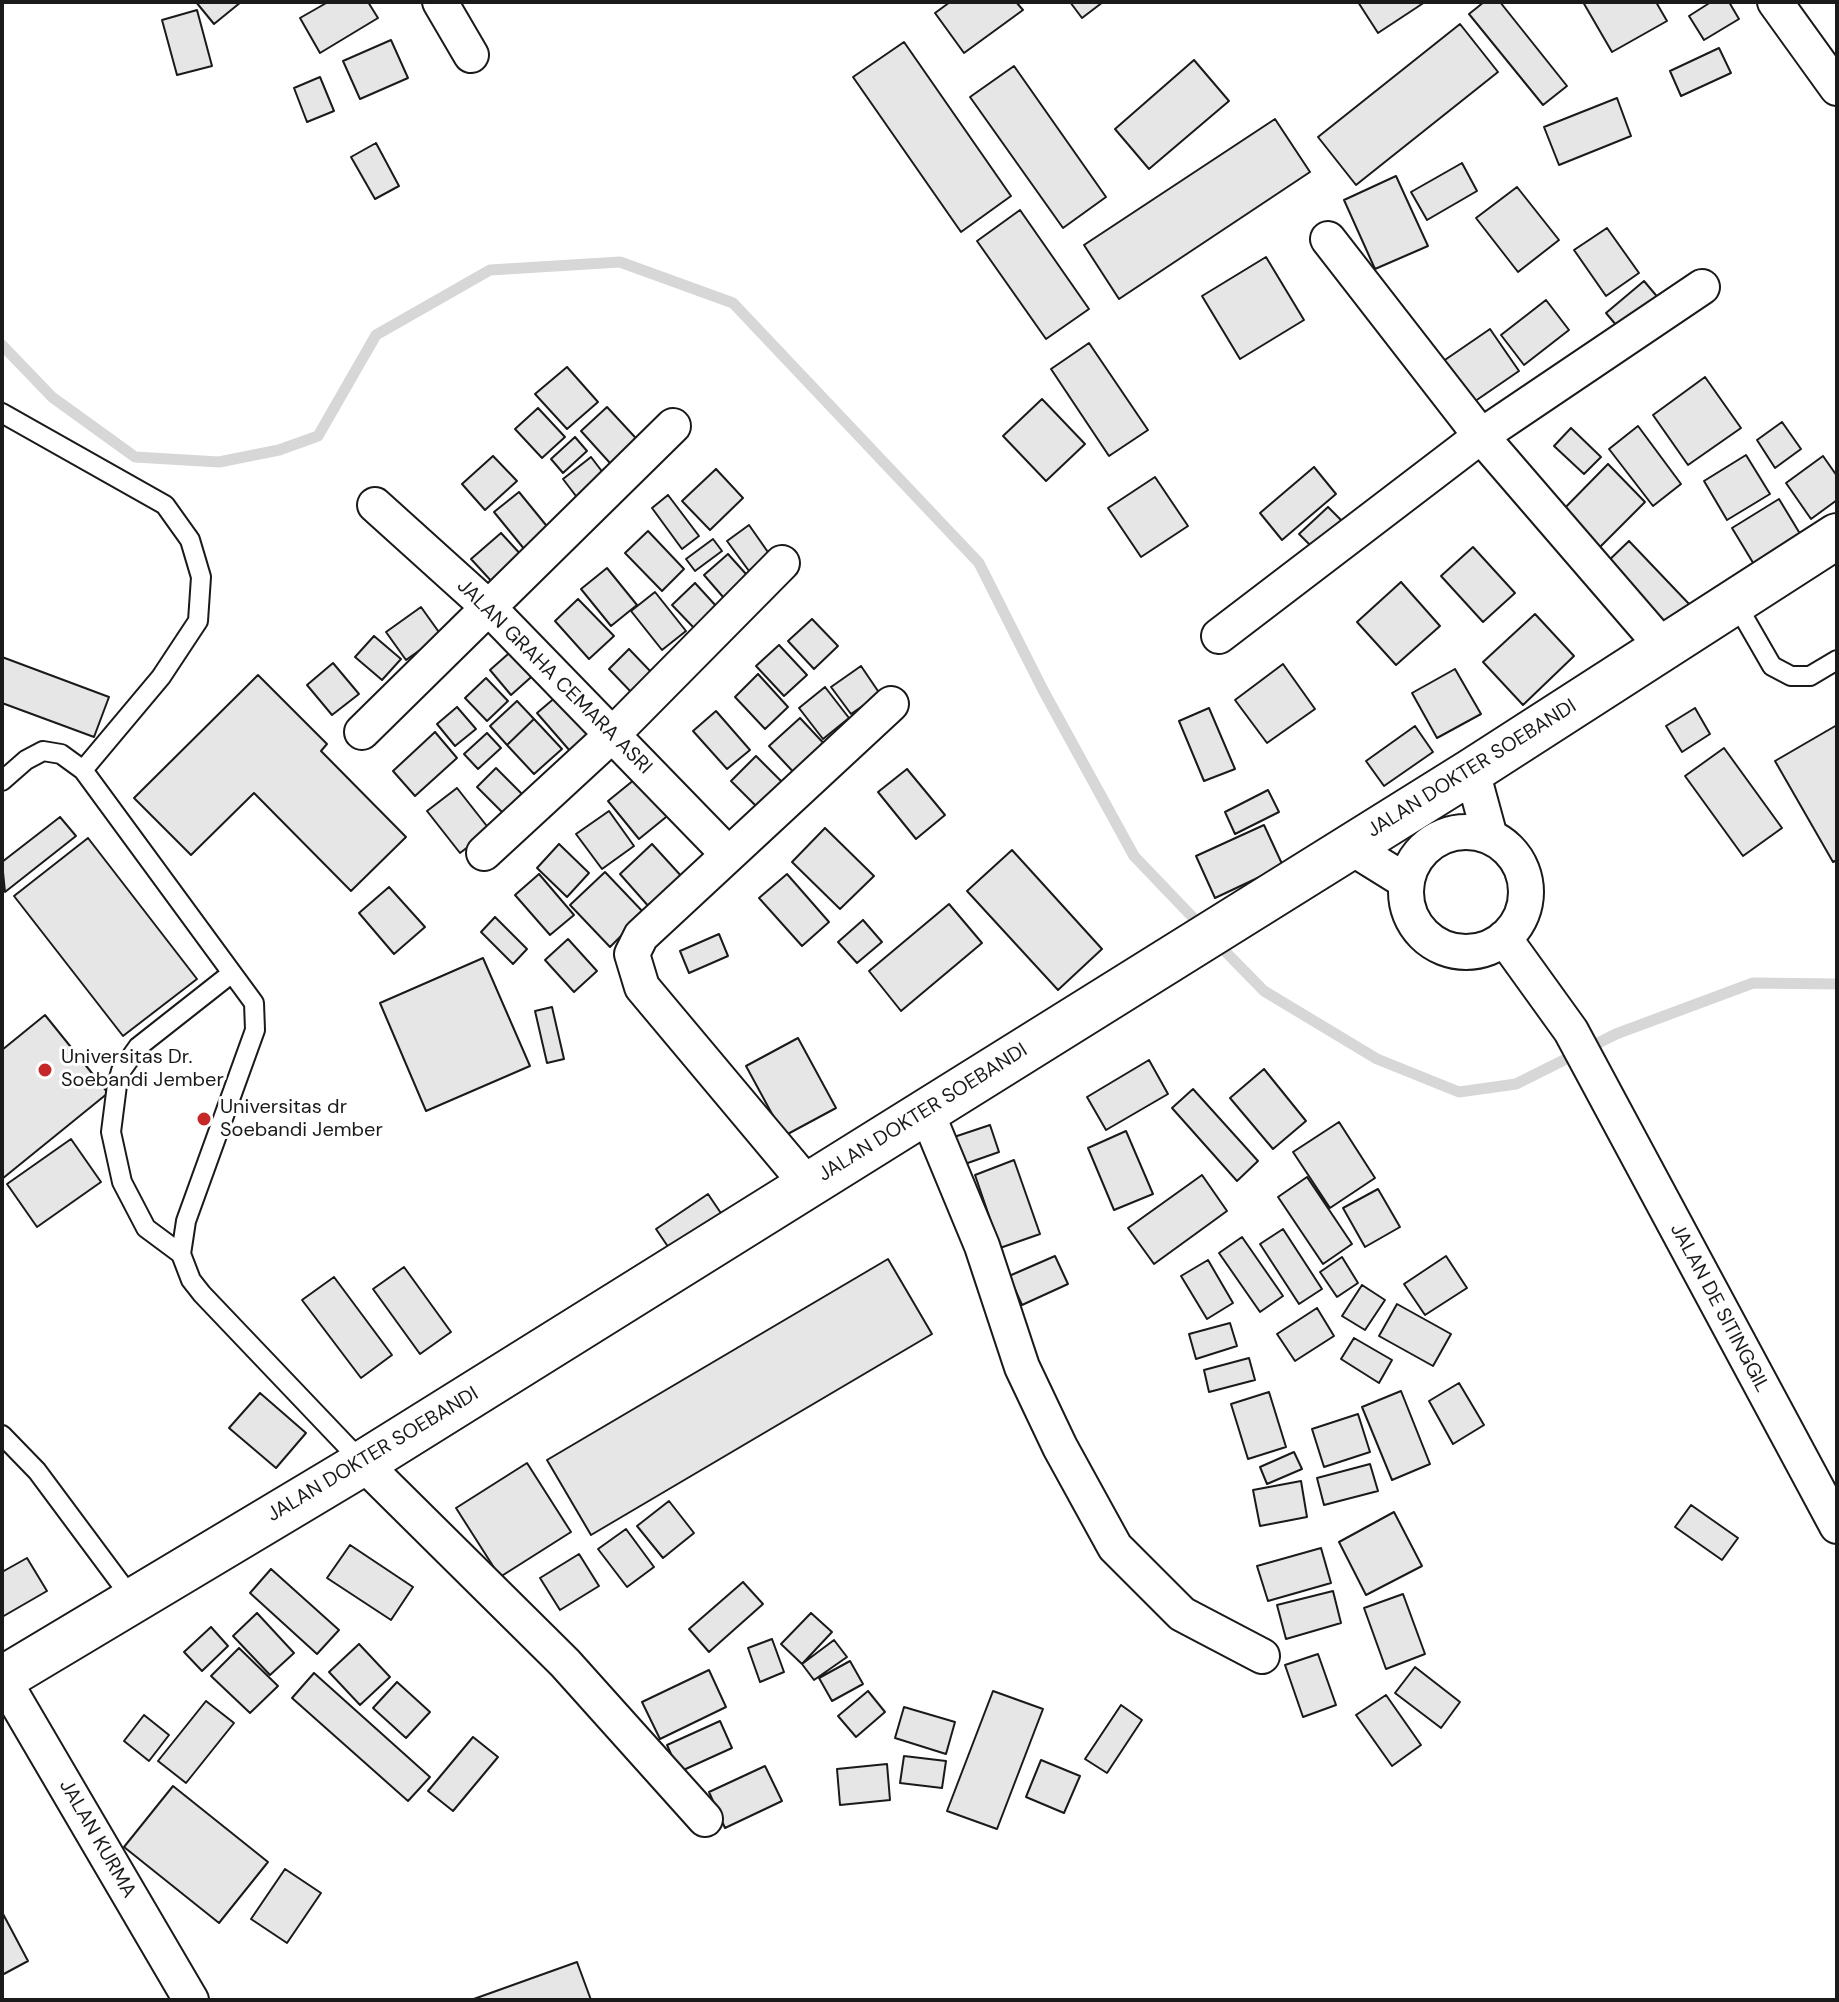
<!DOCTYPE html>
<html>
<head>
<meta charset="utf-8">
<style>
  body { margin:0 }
  #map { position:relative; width:1839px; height:2002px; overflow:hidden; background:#fff; font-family:"DM Sans",sans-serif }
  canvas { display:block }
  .frame { position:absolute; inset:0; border:4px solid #1a1a1a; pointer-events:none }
</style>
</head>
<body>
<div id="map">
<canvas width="1839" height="2002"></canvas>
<div class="frame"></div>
</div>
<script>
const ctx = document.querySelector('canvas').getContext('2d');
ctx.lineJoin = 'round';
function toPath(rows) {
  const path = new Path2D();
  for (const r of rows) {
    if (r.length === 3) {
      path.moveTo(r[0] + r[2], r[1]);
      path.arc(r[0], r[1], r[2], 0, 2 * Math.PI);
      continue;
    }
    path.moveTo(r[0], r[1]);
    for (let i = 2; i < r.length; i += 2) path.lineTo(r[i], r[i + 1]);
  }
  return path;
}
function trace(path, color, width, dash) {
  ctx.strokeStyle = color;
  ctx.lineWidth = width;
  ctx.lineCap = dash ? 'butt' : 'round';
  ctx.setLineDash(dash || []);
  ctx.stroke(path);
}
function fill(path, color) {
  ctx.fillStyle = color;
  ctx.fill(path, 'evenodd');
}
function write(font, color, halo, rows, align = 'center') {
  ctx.font = font + ' "DM Sans",sans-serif';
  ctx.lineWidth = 6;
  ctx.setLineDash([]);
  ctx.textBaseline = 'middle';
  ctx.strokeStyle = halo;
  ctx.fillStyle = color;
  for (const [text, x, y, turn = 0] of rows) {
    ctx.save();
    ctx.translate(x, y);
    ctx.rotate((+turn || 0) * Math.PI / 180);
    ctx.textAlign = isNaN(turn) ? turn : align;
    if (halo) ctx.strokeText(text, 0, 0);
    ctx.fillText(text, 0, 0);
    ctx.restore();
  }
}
trace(toPath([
  [2,345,52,397,135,457,219,462,279,450,318,436,376,335,490,270,620,262,733,303,979,563,1043,690,1134,856,1202,927],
  [1217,943,1264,991,1377,1059,1459,1092,1516,1084,1616,1034,1753,983,1837,984]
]), '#d7d7d7', 11);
const building = toPath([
  [196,2,241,2,214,24,196,2],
  [328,2,368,2,378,18,320,53,300,18,328,2],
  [950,2,1016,2,1023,10,964,53,935,13,950,2],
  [1070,2,1103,2,1082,18,1070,2],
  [1358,2,1425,2,1378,33,1358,2],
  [1484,2,1500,2,1567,86,1543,105,1469,14,1484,2],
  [1583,2,1656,2,1667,21,1612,52,1583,2],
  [1711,2,1729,2,1739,19,1704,40,1689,16,1711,2],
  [197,10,212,66,177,75,162,20,197,10],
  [1460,24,1498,72,1356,185,1318,137,1460,24],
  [391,40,408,78,360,99,343,61,391,40],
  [904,42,1011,196,961,232,853,77,904,42],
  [1719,48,1731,73,1681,96,1670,71,1719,48],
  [1194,60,1229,101,1149,169,1115,129,1194,60],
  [1014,66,1106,197,1063,228,970,97,1014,66],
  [320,77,334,111,307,122,294,88,320,77],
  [1617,98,1631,136,1559,165,1544,127,1617,98],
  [1275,119,1310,172,1119,299,1084,245,1275,119],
  [376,143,399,186,375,199,351,157,376,143],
  [1462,163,1477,191,1427,220,1411,192,1462,163],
  [1396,176,1428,246,1375,269,1344,200,1396,176],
  [1517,187,1559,240,1518,272,1476,218,1517,187],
  [1020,210,1089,309,1046,339,977,241,1020,210],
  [1607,228,1639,273,1606,296,1574,250,1607,228],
  [1266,257,1304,320,1240,359,1202,296,1266,257],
  [1644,281,1660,300,1622,332,1606,313,1644,281],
  [1546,300,1569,330,1524,365,1501,335,1546,300],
  [1490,329,1519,371,1468,406,1439,364,1490,329],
  [1089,343,1148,430,1109,456,1051,369,1089,343],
  [567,367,598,402,567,429,535,394,567,367],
  [1705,377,1741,428,1688,465,1653,415,1705,377],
  [1042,399,1085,444,1046,481,1003,436,1042,399],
  [607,407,645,448,619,473,581,431,607,407],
  [538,408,565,437,542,458,515,429,538,408],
  [1782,422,1801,449,1775,468,1757,440,1782,422],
  [1638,426,1681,484,1653,506,1609,449,1638,426],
  [1571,428,1601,457,1584,474,1554,446,1571,428],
  [575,437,587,451,563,473,551,459,575,437],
  [1746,455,1770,494,1727,520,1704,481,1746,455],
  [493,456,517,481,485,510,462,484,493,456],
  [1823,456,1837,476,1837,500,1811,519,1786,483,1823,456],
  [591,457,607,478,579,500,563,479,591,457],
  [1608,464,1645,502,1592,555,1555,518,1608,464],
  [1314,467,1336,494,1282,540,1260,513,1314,467],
  [716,469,743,498,710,530,682,501,716,469],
  [1155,477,1188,526,1141,557,1108,508,1155,477],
  [519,492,550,530,525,550,494,512,519,492],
  [668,495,699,536,682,549,652,508,668,495],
  [1779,499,1802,537,1755,566,1732,528,1779,499],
  [1328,507,1344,523,1316,551,1299,534,1328,507],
  [749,525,770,555,749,571,727,541,749,525],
  [648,531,684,569,662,591,625,553,648,531],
  [501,533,524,558,494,584,471,559,501,533],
  [713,539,722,551,695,571,686,559,713,539],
  [1629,541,1691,606,1665,632,1603,566,1629,541],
  [1473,547,1515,593,1483,622,1441,576,1473,547],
  [728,554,755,584,730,605,704,575,728,554],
  [607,568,637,605,611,626,581,589,607,568],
  [1401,582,1440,626,1396,665,1357,622,1401,582],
  [695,583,717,607,694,628,672,605,695,583],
  [655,592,686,631,662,650,631,611,655,592],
  [578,599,614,636,589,659,555,621,578,599],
  [421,607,441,635,406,660,386,632,421,607],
  [1535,614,1574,656,1523,705,1483,662,1535,614],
  [812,619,838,646,814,669,788,641,812,619],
  [374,636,401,659,382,680,355,657,374,636],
  [779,645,807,675,784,696,756,666,779,645],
  [516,647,538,671,511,695,490,670,516,647],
  [629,649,652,673,632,693,609,669,629,649],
  [2,657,109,697,94,737,2,703,2,657],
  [333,663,359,694,332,715,307,685,333,663],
  [1283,664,1315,709,1267,743,1235,700,1283,664],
  [861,666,880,694,851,714,831,687,861,666],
  [1455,669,1481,714,1437,738,1412,693,1455,669],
  [758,674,788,707,765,729,735,697,758,674],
  [258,675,327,744,321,751,406,837,351,891,254,793,191,855,134,798,258,675],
  [486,678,508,701,487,721,465,698,486,678],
  [825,687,849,718,823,739,799,708,825,687],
  [564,690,604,736,577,759,537,713,564,690],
  [517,701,534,719,507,745,490,726,517,701],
  [457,707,476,729,455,746,437,724,457,707],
  [1209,708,1235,769,1204,781,1179,721,1209,708],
  [1695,708,1710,734,1682,752,1666,726,1695,708],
  [716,711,750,750,727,769,693,731,716,711],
  [800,718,829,749,799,778,769,746,800,718],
  [534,719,562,749,534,774,507,745,534,719],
  [1837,725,1837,860,1833,862,1775,761,1837,725],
  [1415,726,1433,752,1384,786,1366,761,1415,726],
  [435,732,457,758,415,796,393,771,435,732],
  [487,733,501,748,478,769,464,754,487,733],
  [1724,748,1782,828,1743,856,1685,776,1724,748],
  [756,756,784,784,759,809,731,781,756,756],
  [496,768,522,794,503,813,477,787,496,768],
  [907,769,945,815,916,839,878,792,907,769],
  [640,775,671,813,639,839,608,801,640,775],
  [457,788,490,830,460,853,427,811,457,788],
  [1268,790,1279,812,1235,834,1225,812,1268,790],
  [609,811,634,846,602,869,576,834,609,811],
  [60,817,76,836,5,892,2,862,60,817],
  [1264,825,1283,866,1215,898,1196,856,1264,825],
  [825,828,874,876,840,909,792,862,825,828],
  [88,838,197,979,123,1036,14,896,88,838],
  [559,844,589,873,567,897,537,868,559,844],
  [652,844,683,878,650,908,620,874,652,844],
  [1012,850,1102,949,1058,990,967,891,1012,850],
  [605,872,644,913,610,947,570,905,605,872],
  [539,874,574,915,550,935,515,895,539,874],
  [787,874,829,922,802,946,759,898,787,874],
  [389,887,425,927,394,954,359,913,389,887],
  [949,904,982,943,901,1011,869,971,949,904],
  [495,917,527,949,513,964,481,932,495,917],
  [863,920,882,942,857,963,838,942,863,920],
  [719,934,728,956,689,973,680,951,719,934],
  [568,939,597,971,574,992,545,960,568,939],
  [483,958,530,1066,426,1111,380,1003,483,958],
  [552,1007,564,1059,547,1063,535,1011,552,1007],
  [45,1015,108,1093,2,1179,2,1050,45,1015],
  [798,1038,836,1108,784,1136,746,1066,798,1038],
  [1149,1060,1168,1094,1106,1130,1087,1097,1149,1060],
  [1264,1069,1306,1121,1273,1149,1230,1098,1264,1069],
  [1193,1089,1258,1161,1237,1181,1172,1108,1193,1089],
  [1339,1122,1375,1178,1330,1208,1293,1152,1339,1122],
  [990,1125,999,1152,962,1165,954,1137,990,1125],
  [1126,1131,1153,1194,1114,1210,1088,1148,1126,1131],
  [71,1139,101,1182,37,1227,7,1184,71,1139],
  [1014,1160,1040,1234,1000,1248,975,1175,1014,1160],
  [1202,1175,1227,1211,1154,1264,1128,1228,1202,1175],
  [1307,1177,1352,1244,1323,1264,1278,1197,1307,1177],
  [1378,1189,1400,1227,1365,1247,1343,1208,1378,1189],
  [708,1194,729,1225,677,1260,656,1229,708,1194],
  [1283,1229,1322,1289,1299,1304,1260,1244,1283,1229],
  [1242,1237,1283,1296,1260,1312,1219,1253,1242,1237],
  [1055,1256,1068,1284,1022,1305,1009,1276,1055,1256],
  [1446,1256,1467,1288,1425,1315,1404,1284,1446,1256],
  [1342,1257,1358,1283,1337,1297,1320,1272,1342,1257],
  [888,1259,932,1334,591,1535,547,1460,888,1259],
  [1208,1260,1233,1303,1207,1319,1181,1276,1208,1260],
  [404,1267,451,1332,420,1354,373,1289,404,1267],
  [334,1277,392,1355,361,1378,302,1300,334,1277],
  [1362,1285,1385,1300,1365,1330,1342,1316,1362,1285],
  [1397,1304,1451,1334,1433,1366,1379,1336,1397,1304],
  [1317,1308,1334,1336,1295,1361,1277,1334,1317,1308],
  [1230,1323,1237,1346,1196,1359,1189,1334,1230,1323],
  [1354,1338,1392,1360,1379,1383,1341,1359,1354,1338],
  [1249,1358,1255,1380,1209,1392,1204,1370,1249,1358],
  [1459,1383,1484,1425,1453,1444,1429,1401,1459,1383],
  [1401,1391,1430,1464,1392,1480,1362,1407,1401,1391],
  [1269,1392,1286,1447,1248,1459,1231,1404,1269,1392],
  [260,1393,306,1433,276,1468,229,1428,260,1393],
  [1358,1414,1370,1452,1324,1467,1312,1429,1358,1414],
  [1294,1452,1302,1469,1267,1484,1260,1467,1294,1452],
  [527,1463,571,1532,500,1577,456,1508,527,1463],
  [1370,1464,1378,1491,1324,1505,1317,1478,1370,1464],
  [1301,1481,1307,1517,1260,1526,1253,1490,1301,1481],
  [669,1501,694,1533,663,1558,637,1526,669,1501],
  [1691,1505,1738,1538,1722,1560,1675,1527,1691,1505],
  [1394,1512,1422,1566,1366,1595,1339,1542,1394,1512],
  [626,1529,654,1567,627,1587,598,1549,626,1529],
  [350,1545,413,1587,391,1620,327,1578,350,1545],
  [1321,1548,1331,1583,1268,1601,1257,1566,1321,1548],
  [579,1554,599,1586,560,1610,540,1578,579,1554],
  [27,1558,47,1591,2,1617,2,1572,27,1558],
  [271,1569,339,1630,317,1654,250,1593,271,1569],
  [743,1582,763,1604,709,1652,689,1629,743,1582],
  [1333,1591,1341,1623,1286,1639,1277,1605,1333,1591],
  [1403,1594,1425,1654,1386,1669,1364,1608,1403,1594],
  [257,1613,294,1653,270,1675,233,1636,257,1613],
  [811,1613,832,1632,802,1664,781,1644,811,1613],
  [211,1627,228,1646,202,1671,184,1652,211,1627],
  [772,1639,784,1672,760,1682,748,1648,772,1639],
  [834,1640,847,1657,814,1680,802,1664,834,1640],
  [359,1644,390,1677,360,1705,329,1672,359,1644],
  [239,1648,278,1686,250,1713,211,1676,239,1648],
  [1318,1654,1336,1705,1303,1717,1285,1665,1318,1654],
  [850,1661,863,1684,832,1701,819,1678,850,1661],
  [1415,1667,1460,1702,1441,1728,1395,1693,1415,1667],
  [709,1670,726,1707,660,1739,642,1702,709,1670],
  [314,1673,430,1777,408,1801,292,1698,314,1673],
  [397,1682,430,1712,406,1738,373,1708,397,1682],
  [868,1691,885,1712,856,1737,838,1716,868,1691],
  [993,1691,1043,1709,997,1829,947,1811,993,1691],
  [1386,1695,1421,1745,1392,1766,1356,1715,1386,1695],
  [206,1701,234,1723,186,1783,158,1761,206,1701],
  [1121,1705,1142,1720,1107,1773,1085,1759,1121,1705],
  [904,1707,955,1722,946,1754,895,1738,904,1707],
  [144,1715,169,1735,149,1761,124,1741,144,1715],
  [720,1721,732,1748,679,1772,667,1745,720,1721],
  [473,1737,498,1757,453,1811,428,1791,473,1737],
  [904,1756,946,1761,942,1788,900,1783,904,1756],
  [1041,1760,1080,1776,1064,1813,1026,1797,1041,1760],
  [887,1764,890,1800,840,1805,837,1769,887,1764],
  [765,1766,782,1801,725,1828,709,1792,765,1766],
  [173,1786,268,1862,219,1923,124,1847,173,1786],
  [285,1869,321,1893,287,1943,251,1919,285,1869],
  [2,1912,28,1961,2,1975,2,1912],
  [577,1962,591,2000,471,2000,577,1962]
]);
fill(building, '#e6e6e6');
trace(building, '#1a1a1a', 2);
const service = toPath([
  [2,413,165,505,190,540,201,577,198,621,161,677,83,770],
  [1734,600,1772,666,1791,676,1810,676,1837,660],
  [2,781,26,760,43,751,61,754,83,770,254,1003,255,1030,186,1221,181,1254,191,1280,202,1294,363,1463],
  [181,1254,146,1228,122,1182,111,1132,117,1085,121,1071,138,1047,232,973],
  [2,1435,37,1471,133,1600]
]);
const minor = toPath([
  [440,2,471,55],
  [1775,2,1837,88],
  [1328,239,1481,436,1664,648],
  [375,505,488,607,728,854],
  [1219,636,1481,436,1702,287],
  [362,732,673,426],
  [1472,771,1490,837],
  [1466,892,60],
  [1349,846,1407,882],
  [484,853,613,734,782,563],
  [1504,938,1571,1031,1837,1526],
  [926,1111,982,1246,1022,1367,1060,1447,1115,1547,1182,1614,1262,1656],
  [808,1185,642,987,632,954,641,936,891,704],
  [363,1463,565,1663,705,1819],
  [3,1679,191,2000]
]);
const secondary = toPath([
  [2,1679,363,1463,1472,771,1837,536]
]);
trace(service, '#1a1a1a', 22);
trace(minor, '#1a1a1a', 38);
trace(secondary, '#1a1a1a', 48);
trace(service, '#fff', 18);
trace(minor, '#fff', 34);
trace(secondary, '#fff', 44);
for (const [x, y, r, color] of [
  [45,1070,8,"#c62828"],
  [204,1119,8,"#c62828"]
]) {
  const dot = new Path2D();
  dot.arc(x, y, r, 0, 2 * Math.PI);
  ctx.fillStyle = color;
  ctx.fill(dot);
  trace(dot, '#fff', 3);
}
write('20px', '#1a1a1a', '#fff', [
  ["JALAN GRAHA CEMARA ASRI",554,677,45],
  ["JALAN DOKTER SOEBANDI",1472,769,-32],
  ["JALAN DOKTER SOEBANDI",923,1113,-32],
  ["JALAN DE SITINGGIL",1719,1308,62],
  ["JALAN DOKTER SOEBANDI",373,1455,-31],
  ["JALAN KURMA",97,1839,60]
]);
write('20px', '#1a1a1a', '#fff', [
  ["Universitas Dr.",61,1058],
  ["Soebandi Jember",61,1081],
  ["Universitas dr",220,1108],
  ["Soebandi Jember",220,1131]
], 'left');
</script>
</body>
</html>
